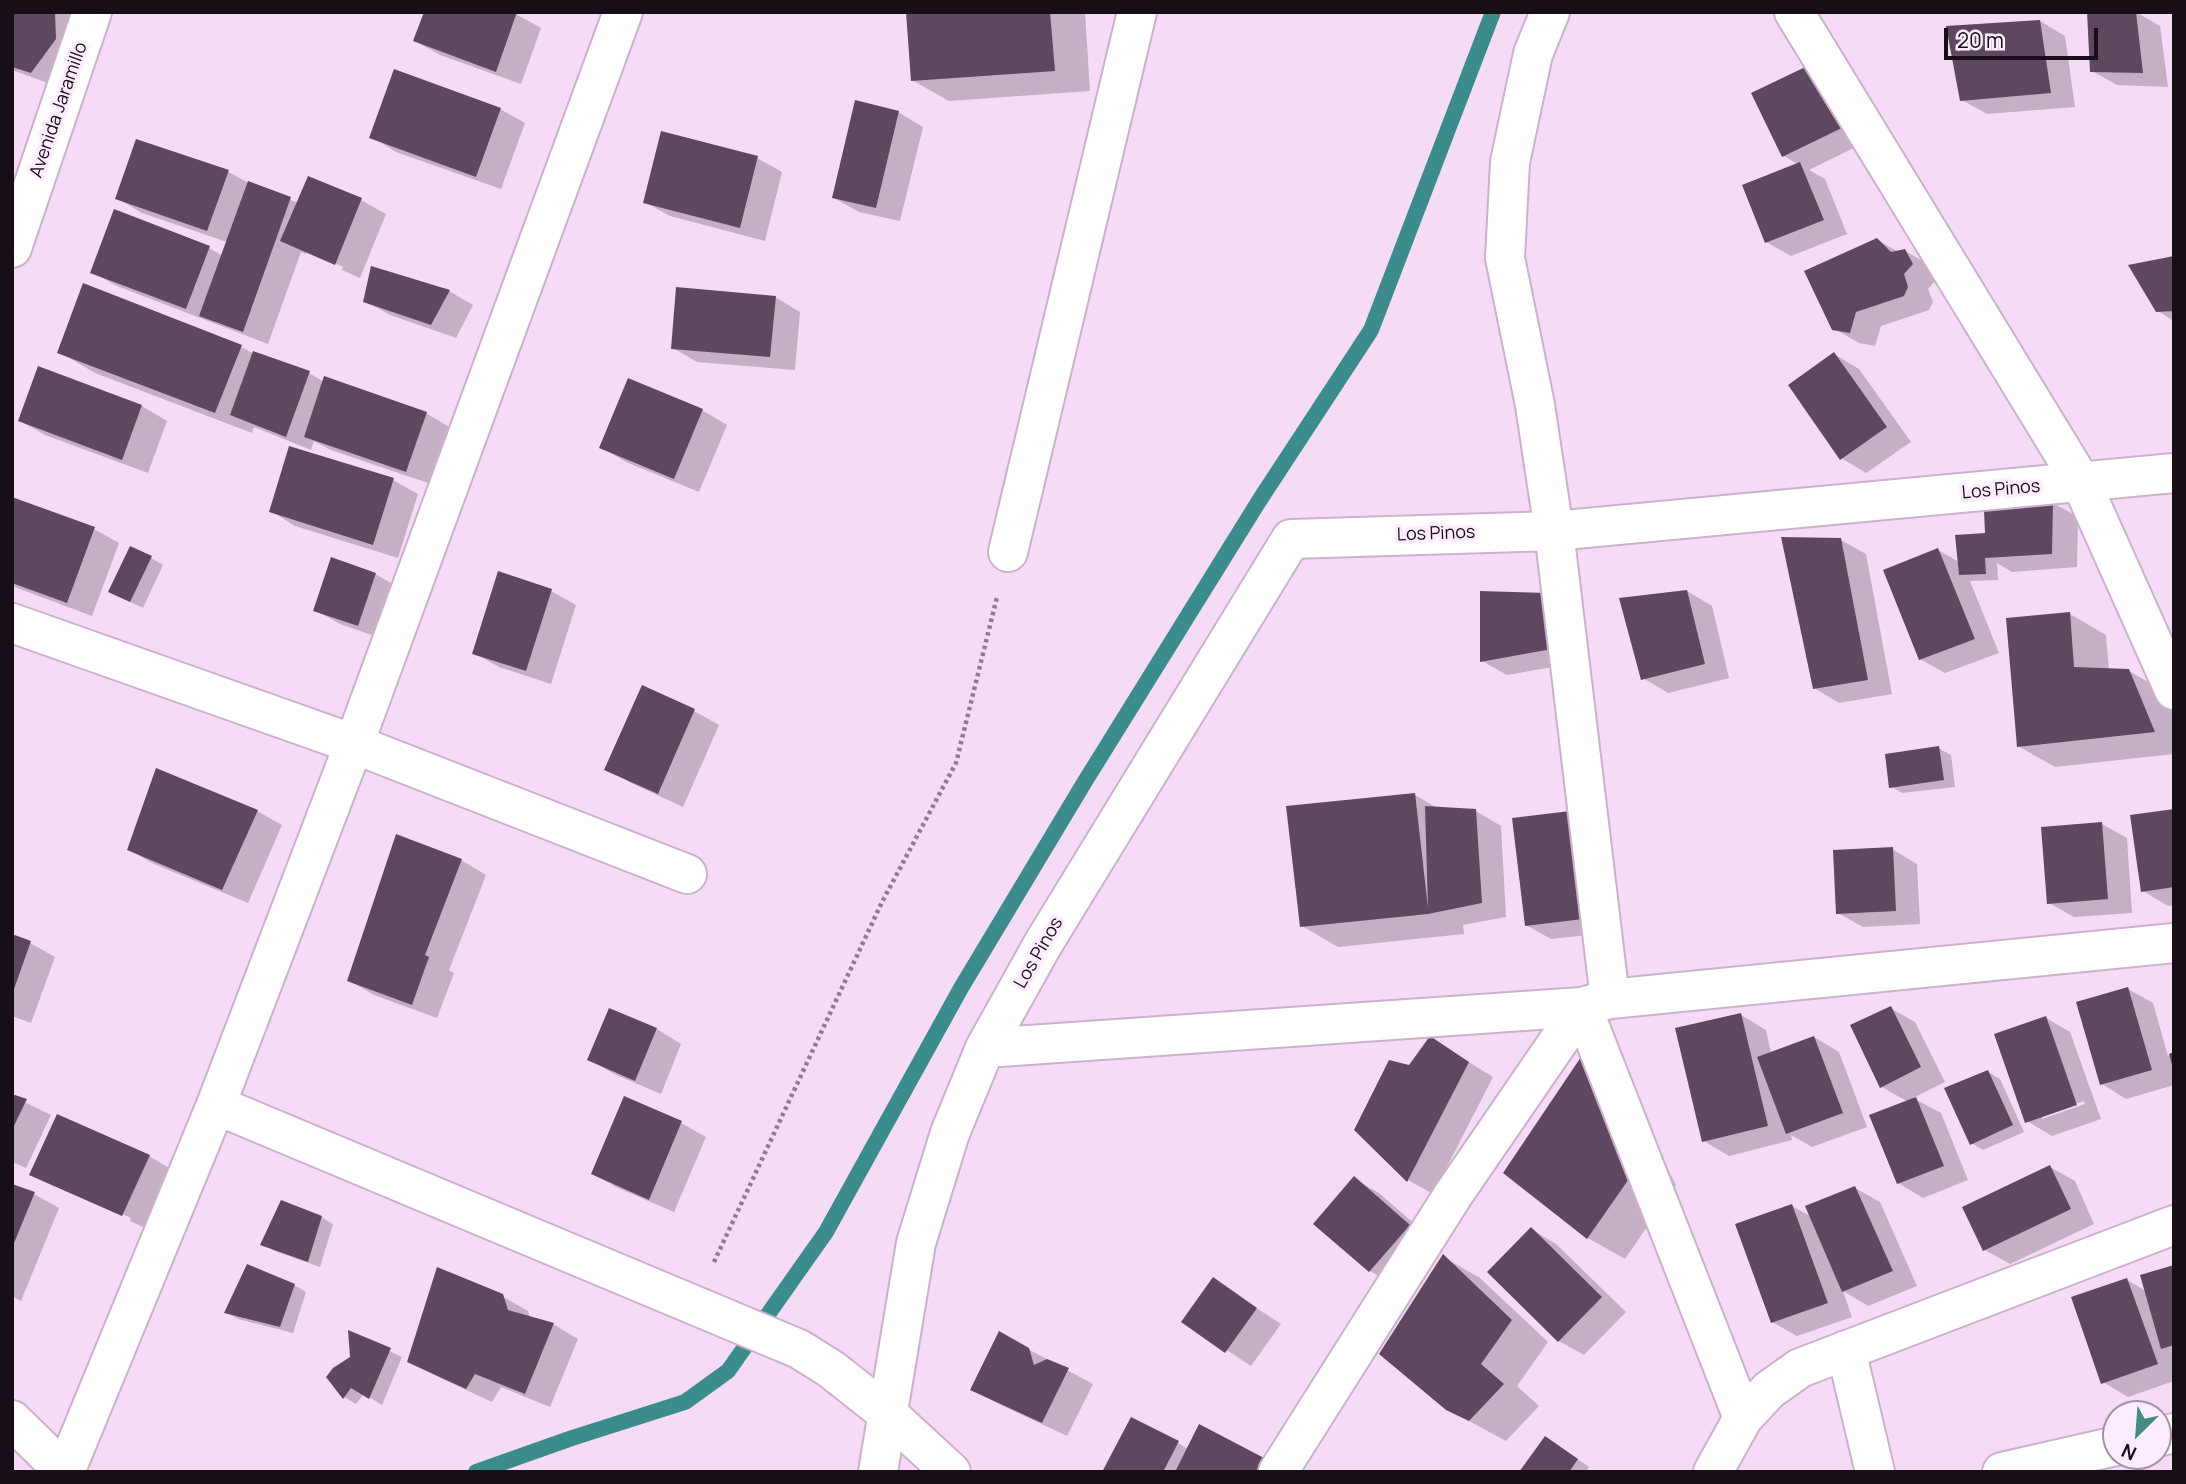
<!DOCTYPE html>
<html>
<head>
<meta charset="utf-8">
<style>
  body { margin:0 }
  #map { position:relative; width:2186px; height:1484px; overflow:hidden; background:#f6dbf7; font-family:Manrope,sans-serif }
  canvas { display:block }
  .frame { position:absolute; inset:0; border:14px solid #170e18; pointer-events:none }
  .north { position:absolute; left:2102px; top:1400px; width:70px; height:70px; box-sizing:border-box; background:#fdecfd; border:2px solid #a193a1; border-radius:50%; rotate:205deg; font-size:19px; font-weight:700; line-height:28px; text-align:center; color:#170e18 }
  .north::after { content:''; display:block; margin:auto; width:24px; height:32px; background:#438b85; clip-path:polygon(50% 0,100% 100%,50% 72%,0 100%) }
  .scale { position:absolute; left:1944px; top:28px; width:154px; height:32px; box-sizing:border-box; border:4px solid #170e18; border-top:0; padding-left:9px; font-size:21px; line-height:24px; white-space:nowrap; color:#170e18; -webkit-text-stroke:5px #fdecfd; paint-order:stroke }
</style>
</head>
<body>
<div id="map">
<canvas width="2186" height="1484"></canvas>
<div class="frame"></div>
<div class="north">N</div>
<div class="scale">20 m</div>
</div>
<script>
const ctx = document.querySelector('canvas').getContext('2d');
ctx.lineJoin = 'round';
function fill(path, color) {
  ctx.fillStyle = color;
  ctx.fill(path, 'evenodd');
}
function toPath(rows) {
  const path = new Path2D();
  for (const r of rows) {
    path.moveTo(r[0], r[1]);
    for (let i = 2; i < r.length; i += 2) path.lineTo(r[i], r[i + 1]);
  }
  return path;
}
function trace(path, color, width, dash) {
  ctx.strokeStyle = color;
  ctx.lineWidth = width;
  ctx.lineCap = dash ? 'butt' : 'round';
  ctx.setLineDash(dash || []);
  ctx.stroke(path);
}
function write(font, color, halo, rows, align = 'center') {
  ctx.font = font + ' Manrope,sans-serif';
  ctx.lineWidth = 7;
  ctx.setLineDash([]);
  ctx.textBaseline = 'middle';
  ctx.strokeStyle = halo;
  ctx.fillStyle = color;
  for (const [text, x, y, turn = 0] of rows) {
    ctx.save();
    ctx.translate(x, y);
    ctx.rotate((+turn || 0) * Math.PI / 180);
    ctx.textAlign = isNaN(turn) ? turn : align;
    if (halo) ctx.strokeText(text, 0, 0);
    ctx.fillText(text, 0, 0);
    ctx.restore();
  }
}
fill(toPath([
  [12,12,80,12,56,86,12,70],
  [907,12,1085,12,1090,91,949,101,912,80],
  [2089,12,2136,12,2160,26,2168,87,2117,85,2092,71],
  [516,14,541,28,521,84,440,55,415,41],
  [2040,21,2065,36,2075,107,1987,114,1962,100],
  [1753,94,1874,138,1809,170,1825,179,1847,234,1791,256,1766,242,1799,165,1784,156],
  [500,109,525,123,501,189,396,152,372,137],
  [898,112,923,127,900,221,859,212,834,198],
  [137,141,229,172,250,184,298,203,309,178,361,200,386,214,360,278,342,270,343,267,306,251,306,254,301,252,268,344,117,286,92,272,209,248,223,256,227,242,142,213,117,198],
  [757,158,782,172,765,241,670,216,645,202],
  [1877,240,1899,252,1905,251,1930,265,1937,279,1928,289,1933,302,1929,310,1881,326,1875,346,1859,343,1833,328],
  [2174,258,2174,321,2158,311],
  [449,291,473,305,456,338,390,315,365,301],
  [775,297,800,312,795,370,697,362,673,348],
  [241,347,254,354,309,373,324,382,426,413,451,428,431,484,331,450,314,441,311,450,254,427,252,433,95,373,59,352],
  [1834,354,1859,369,1911,442,1866,473,1841,458],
  [39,368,142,406,167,421,148,473,45,435,20,421],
  [702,410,727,425,699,492,626,462,601,447],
  [393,480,418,494,398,558,295,526,271,511],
  [12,499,94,529,119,543,92,616,12,586],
  [2053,503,2078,517,2077,567,2012,572,1997,563,1998,580,1970,581,1999,653,1945,673,1920,659,1938,550,1959,562,1983,535],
  [1841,540,1866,554,1892,694,1839,703,1814,688],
  [151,558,163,565,143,608,122,598],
  [375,574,400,588,383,639,340,624,315,610],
  [551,591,576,605,551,684,499,667,474,653],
  [1687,591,1712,606,1729,678,1668,693,1643,678],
  [1482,593,1576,663,1507,675,1482,661],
  [2070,614,2106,635,2109,670,2129,671,2165,692,2174,713,2174,754,2055,767,2018,746],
  [694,711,719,725,683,807,631,783,607,769],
  [1938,748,1951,755,1955,787,1902,793,1890,786],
  [1415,795,1439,809,1476,811,1501,826,1506,917,1463,925,1464,934,1338,947,1302,926],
  [257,811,282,825,248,903,154,864,129,850],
  [2174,811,2174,905,2168,906,2143,891],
  [1514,819,1607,933,1551,939,1526,925],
  [2102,824,2127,838,2132,913,2074,917,2049,903],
  [1892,849,1917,864,1920,924,1863,927,1838,913],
  [461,860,486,875,449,970,454,973,437,1018,374,995,350,981],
  [12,936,30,943,55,957,31,1023,12,1016],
  [2128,989,2153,1003,2168,1056,2174,1054,2174,1068,2172,1068,2174,1085,2126,1099,2102,1084],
  [1890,1008,1915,1022,1945,1082,1913,1098,1941,1113,1968,1180,1923,1198,1898,1183,1908,1102,1882,1087],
  [610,1010,657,1029,681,1044,661,1094,614,1074,589,1059],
  [1741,1015,1766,1030,1771,1053,1814,1037,1839,1052,1867,1127,1812,1147,1791,1135,1792,1140,1729,1156,1704,1141],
  [2046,1018,2070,1032,2101,1119,2052,1136,2027,1121],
  [2084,1101,2085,1104,2042,1119,2042,1115],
  [1430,1038,1493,1077,1433,1194,1408,1180,1356,1130,1409,1067],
  [1988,1072,2000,1079,2024,1132,1983,1150,1971,1143],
  [1620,1077,1676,1185,1625,1259,1588,1238,1506,1173],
  [12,1096,51,1115,26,1168,12,1162],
  [681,1123,706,1137,674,1212,618,1188,593,1174],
  [149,1156,174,1171,147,1229,130,1221,131,1218,55,1184,55,1187,32,1174],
  [2050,1167,2075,1181,2094,1224,2010,1264,1985,1250],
  [1354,1179,1379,1193,1433,1240,1394,1285,1370,1271],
  [12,1186,34,1194,59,1208,21,1301,12,1296],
  [1855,1188,1880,1202,1917,1286,1868,1306,1843,1291,1852,1317,1797,1336,1772,1322,1792,1206,1812,1217],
  [321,1217,333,1224,320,1267,275,1251,263,1244],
  [1531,1229,1556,1244,1626,1312,1584,1355,1559,1341,1489,1272],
  [1443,1257,1480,1278,1548,1342,1517,1386,1539,1406,1506,1441,1447,1409],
  [2174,1267,2174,1381,2128,1397,2103,1382,2127,1280,2146,1291],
  [1213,1280,1281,1324,1251,1366,1184,1322],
  [294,1285,306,1292,293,1333,238,1319,226,1312],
  [502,1296,528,1311,530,1318,553,1324,578,1339,550,1407,501,1387,492,1402,434,1375,409,1361],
  [350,1333,402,1357,382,1405,364,1394,356,1404,344,1397,328,1377,351,1358],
  [1000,1334,1093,1384,1067,1436,997,1403,972,1389],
  [1178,1443,1188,1449,1284,1472,1104,1472],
  [1557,1445,1589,1467,1586,1472,1522,1472]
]), '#0003');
trace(toPath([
  [476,1472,572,1438,685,1402,728,1371,826,1232,961,988,1084,783,1259,501,1371,330,1493,12]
]), '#3a8d8b', 16);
fill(toPath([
  [12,12,55,12,56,39,31,73,12,67],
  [424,12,517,12,496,72,413,41],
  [906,12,1050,12,1055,71,911,81],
  [2087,12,2136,12,2143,73,2090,72],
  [2040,20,2051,93,1960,101,1946,26],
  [1820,60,1850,124,1782,157,1751,93],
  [394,69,501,108,476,177,369,138],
  [855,100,899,111,876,208,832,198],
  [661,131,758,156,740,228,643,203],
  [136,139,229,170,207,231,115,199],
  [1800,162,1824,220,1765,243,1742,185],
  [308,176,362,198,335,265,280,241],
  [248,181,291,197,243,332,199,316],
  [114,209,210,246,186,309,90,273],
  [1877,238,1891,252,1905,249,1913,264,1904,274,1908,287,1904,296,1856,312,1850,333,1832,330,1804,271],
  [2174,256,2174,311,2156,312,2128,265],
  [371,266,450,290,431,325,363,302],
  [83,283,242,345,215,413,57,353],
  [676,287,776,296,770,357,671,349],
  [253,351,310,371,286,437,230,415],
  [1834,352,1887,427,1840,460,1788,385],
  [38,366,142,405,122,460,18,421],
  [324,376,427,412,406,472,304,437],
  [628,378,703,409,674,479,599,448],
  [289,446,394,478,373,545,269,512],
  [12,497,95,527,67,603,12,583],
  [2053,501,2052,554,1985,558,1986,574,1959,575,1955,535,1985,533,1984,510],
  [1781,537,1841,538,1868,680,1813,689],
  [130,546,152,556,130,602,108,592],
  [1938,548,1975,639,1919,660,1883,570],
  [331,557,376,573,358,626,313,611],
  [498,571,552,589,526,671,472,654],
  [1687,590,1705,664,1641,680,1619,598],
  [1480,591,1547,593,1552,649,1480,662],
  [2070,612,2074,667,2129,669,2155,732,2017,747,2006,618],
  [642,685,695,709,658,794,604,770],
  [1939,746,1944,780,1889,788,1885,754],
  [156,768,258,810,222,890,127,850],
  [1415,793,1428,908,1425,806,1476,809,1482,903,1428,914,1300,927,1286,806],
  [2174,809,2174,887,2141,892,2130,815],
  [1570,811,1583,919,1525,926,1512,818],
  [2102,822,2108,899,2047,904,2041,827],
  [396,834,462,859,425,955,429,957,412,1005,347,981],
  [1893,847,1896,911,1836,914,1833,850],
  [12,934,31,941,13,992,12,992],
  [2128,987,2152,1070,2100,1085,2076,1002],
  [1891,1006,1921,1067,1880,1088,1850,1025],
  [609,1008,657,1028,635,1081,587,1060],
  [1741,1013,1768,1126,1702,1142,1675,1028],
  [2046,1016,2077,1105,2025,1123,1994,1034],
  [1430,1036,1469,1062,1407,1182,1354,1130,1389,1060,1409,1065],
  [1814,1036,1843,1113,1786,1134,1757,1057],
  [2174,1052,2174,1068,2173,1068,2169,1054],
  [1583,1054,1640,1163,1587,1239,1503,1173],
  [1988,1070,2013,1125,1970,1145,1944,1088],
  [12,1094,27,1099,12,1130],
  [624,1096,682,1121,649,1200,591,1174],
  [1916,1097,1944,1166,1897,1184,1869,1115],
  [57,1114,150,1155,122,1216,29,1175],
  [2050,1165,2071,1209,1983,1251,1962,1207],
  [1354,1176,1410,1225,1369,1272,1313,1224],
  [12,1184,35,1192,12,1248],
  [1855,1186,1893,1271,1842,1292,1805,1206],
  [281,1200,322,1216,308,1262,260,1245],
  [1792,1204,1828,1303,1771,1323,1735,1224],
  [1531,1227,1602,1297,1558,1342,1487,1272],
  [1443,1254,1512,1320,1481,1364,1504,1384,1469,1421,1446,1410,1379,1354],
  [247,1264,295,1284,280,1327,224,1313],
  [2174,1265,2174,1345,2161,1349,2140,1275],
  [437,1267,503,1294,508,1310,554,1323,525,1394,475,1374,466,1389,407,1362],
  [1213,1277,1257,1308,1225,1353,1181,1322],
  [2127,1278,2158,1364,2101,1384,2071,1297],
  [348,1330,391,1348,369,1399,351,1388,343,1399,326,1377,333,1368,350,1357],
  [999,1331,1029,1348,1034,1365,1047,1359,1069,1368,1042,1423,970,1390],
  [1131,1417,1179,1441,1163,1472,1102,1472],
  [1199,1424,1266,1459,1260,1472,1175,1472],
  [1545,1436,1578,1459,1569,1472,1519,1472]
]), '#5f485f');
const minor = toPath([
  [1550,12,1533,54,1510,162,1505,258,1535,405,1554,531,1610,999],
  [1794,12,2081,482,2174,690],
  [12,248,92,12],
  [1008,552,1137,12],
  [12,623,354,744,687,874],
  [1582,1007,1743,1418],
  [985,1048,1582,1007,1610,999,2174,943],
  [216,1105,799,1349,831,1369,888,1414,951,1472],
  [1846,1350,1875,1472],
  [12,1420,65,1472],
  [2158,1437,2174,1433],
  [65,1472,216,1105,354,744,623,12],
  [878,1472,916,1243,950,1133,985,1048,1043,944,1291,539,1554,531,2174,473],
  [1278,1472,1453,1195,1582,1007],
  [1713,1472,1743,1418,1769,1390,1800,1368,2174,1225],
  [2002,1472,2116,1446]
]);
trace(minor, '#cbb1cc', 42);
trace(toPath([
  [714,1262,882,902,956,763,997,597]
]), '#8e7c8f', 4.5, [3.5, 3.5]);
trace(minor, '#fff', 38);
write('18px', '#170e18', '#fdecfd', [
  ["Avenida Jaramillo",59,110,-71],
  ["Los Pinos",2001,490,-5],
  ["Los Pinos",1436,534,-2],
  ["Los Pinos",1039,953,-60]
]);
</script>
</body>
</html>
